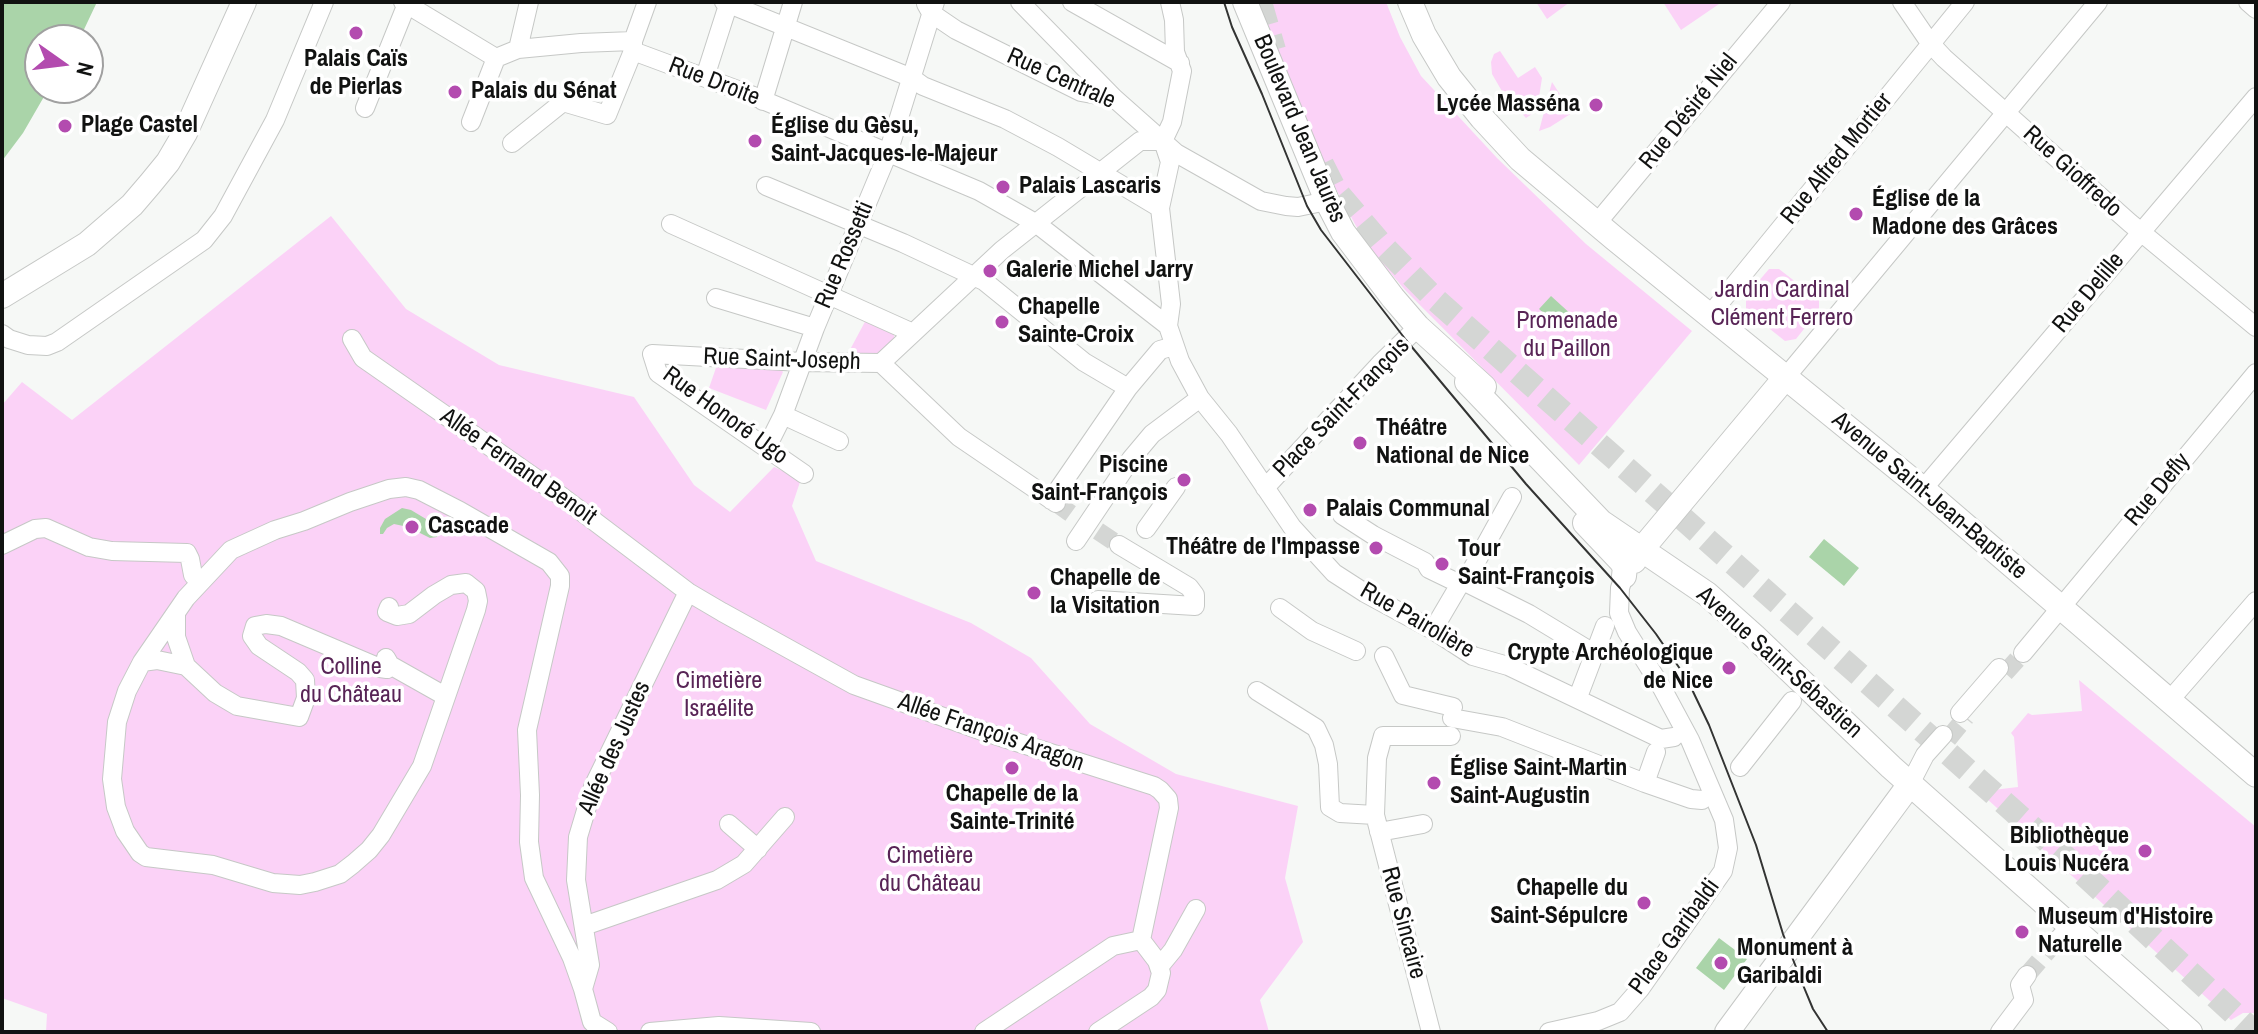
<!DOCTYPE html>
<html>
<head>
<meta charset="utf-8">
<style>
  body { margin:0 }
  #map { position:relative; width:2258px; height:1034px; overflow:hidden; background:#f6f8f6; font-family:"Archivo Narrow",sans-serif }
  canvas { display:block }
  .frame { position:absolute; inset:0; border:4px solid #111211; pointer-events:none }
  .north { position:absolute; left:24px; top:24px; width:80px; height:80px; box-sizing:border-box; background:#fff; border:2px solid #a0a0a0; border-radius:50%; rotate:104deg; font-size:22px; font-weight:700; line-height:32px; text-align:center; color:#111211 }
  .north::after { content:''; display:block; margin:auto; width:28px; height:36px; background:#b34baf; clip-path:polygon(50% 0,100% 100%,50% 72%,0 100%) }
</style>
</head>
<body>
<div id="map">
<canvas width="2258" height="1034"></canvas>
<div class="frame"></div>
<div class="north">N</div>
</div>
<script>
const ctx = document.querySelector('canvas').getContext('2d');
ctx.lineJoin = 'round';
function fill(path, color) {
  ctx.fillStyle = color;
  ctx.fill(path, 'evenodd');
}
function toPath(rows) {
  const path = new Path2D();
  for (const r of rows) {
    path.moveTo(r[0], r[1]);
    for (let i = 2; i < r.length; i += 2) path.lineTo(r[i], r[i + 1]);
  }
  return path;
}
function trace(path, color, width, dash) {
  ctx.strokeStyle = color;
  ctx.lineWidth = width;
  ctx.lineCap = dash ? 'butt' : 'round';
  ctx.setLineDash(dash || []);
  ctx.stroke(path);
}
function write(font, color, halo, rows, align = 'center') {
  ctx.font = font + ' "Archivo Narrow",sans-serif';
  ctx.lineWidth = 7;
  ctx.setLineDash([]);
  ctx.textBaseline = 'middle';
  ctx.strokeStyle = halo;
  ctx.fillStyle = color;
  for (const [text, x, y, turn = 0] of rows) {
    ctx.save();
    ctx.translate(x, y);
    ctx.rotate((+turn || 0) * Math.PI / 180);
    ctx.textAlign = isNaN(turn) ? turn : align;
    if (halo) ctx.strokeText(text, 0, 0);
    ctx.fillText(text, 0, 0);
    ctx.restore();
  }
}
fill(toPath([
  [1259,2,1386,2,1400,37,1421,76,1497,158,1586,244,1692,331,1579,465,1406,291,1376,256,1356,226,1336,189,1313,138],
  [1536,2,1570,2,1547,19],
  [1663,2,1722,2,1681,30],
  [1500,51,1518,78,1535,67,1542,78,1538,104,1532,114,1526,118,1503,93,1492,74,1491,62,1494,54],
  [1552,82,1572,113,1550,127,1539,131],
  [331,216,406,309,499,365,634,397,694,485,730,512,774,467,801,479,792,506,816,561,971,623,1031,658,1090,724,1176,774,1298,806,1285,878,1303,942,1260,1000,1269,1032,46,1032,47,1014,2,998,2,405,22,382,72,420],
  [1769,269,1779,269,1819,300,1819,310,1796,339,1785,341,1746,310,1746,296],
  [867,318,894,334,894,341,879,356,845,359],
  [718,362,778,366,783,372,766,410,709,388],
  [2079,680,2256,827,2256,1013,2243,1013,2231,1020,1986,798,1985,791,2018,787,2014,737,2011,733,2028,713,2032,715,2082,711]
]), '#fbd2f7');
fill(toPath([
  [2,2,97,2,79,40,40,40,40,88,49,88,23,133,2,161],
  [1551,296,1573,316,1561,329,1539,309],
  [402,508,411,510,431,522,439,532,437,537,430,538,408,527,394,524,387,528,383,534,380,534,380,528,385,519],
  [1824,539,1859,568,1844,586,1809,557],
  [1719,938,1747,959,1724,990,1696,968]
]), '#aad4a9');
trace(toPath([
  [1056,503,1077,518],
  [1098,531,1119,545],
  [2005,673,2023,653],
  [1948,739,1966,717],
  [2027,975,2053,945]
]), '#d4d6d4', 18, [18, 9]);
trace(toPath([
  [1260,2,1274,50],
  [1322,164,1335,190,1381,244,1437,301,2062,854,2254,1032]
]), '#d4d6d4', 24, [24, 12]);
const minor = toPath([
  [403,2,496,58,518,49,581,43,633,41],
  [724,2,912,78,923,86,1005,119,1058,147,1160,208],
  [1020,2,1114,98,1176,153,1261,201,1286,206,1298,207,1327,201],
  [1072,2,1180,63],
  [1170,2,1174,20,1175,52,1182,71,1172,122,1163,141,1170,162,1160,208,1171,304,1168,326,1180,361,1200,398,1229,434,1292,527,1334,573,1365,593,1433,630,1473,656,1508,666,1661,739,1674,737],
  [1902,2,1930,43,1944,58,2130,223,2256,327],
  [2248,2,2256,9],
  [926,4,931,13,956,30,1081,92,1114,98],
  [518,49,529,2],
  [633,51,746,93,979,191,1037,224,1168,326],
  [705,77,729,2],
  [763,101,793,2],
  [365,108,406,6],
  [471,122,496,58],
  [512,143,563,102,607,115,633,51,633,41,647,2],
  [766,186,903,243,984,281,1084,362,1128,388],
  [1597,223,1781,2],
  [671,224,913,333],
  [716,298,815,328],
  [1709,316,1965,2],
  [2,334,9,339,28,345,47,346,57,342,204,240,223,216,275,120,324,2],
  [352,339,363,358,561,496,688,592,722,612,854,685,988,733,1154,786,1160,790,1168,799,1169,808,1141,940],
  [881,363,959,437,1056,503],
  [1785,378,2098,2],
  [783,415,839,441],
  [767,447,783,415,815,328,888,153,935,2],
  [804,474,658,373,652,354,802,362,881,363,1002,250,1140,141,1163,141],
  [1265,488,1380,364,1418,327],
  [1923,489,2256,97],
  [1051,500,1128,388,1160,350,1174,346],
  [1342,515,1373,535,1425,562,1429,569,1460,584],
  [1146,529,1176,487],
  [1076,541,1131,459,1152,434,1200,398],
  [2,545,35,529,46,528,89,547,112,551,187,553,190,559,193,575,200,583],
  [1465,582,1529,614,1595,654],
  [1098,600,1195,606,1195,595,1189,587,1119,545],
  [389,607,387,612,397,616,409,614,434,595,451,585,466,583,476,591,478,601,476,610,422,766,381,835,369,850,353,864,340,874,315,882,300,885,273,883,213,865,146,857,140,853,125,831,116,807,112,779,117,722,127,691,142,662,186,598,231,550,275,530,304,521,350,502,389,489,406,487,419,490,460,511,549,562,560,576,560,586,527,730,530,795,529,842,534,878,572,958,583,989],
  [1280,608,1312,631,1356,651],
  [176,613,176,637,186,666],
  [1433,630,1460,584,1465,582,1512,497],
  [2023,653,2256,373],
  [1384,656,1403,695,1453,707],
  [142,662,157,660,186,666,215,693,237,706,299,717,306,698,305,680,298,672,259,646,252,636,255,626,266,624,281,626,380,668,387,669,390,665,386,658],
  [390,665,445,696],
  [1257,691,1316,728,1324,745,1328,764,1330,807,1340,813,1375,815],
  [1578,697,1605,626],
  [2169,701,2256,601],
  [1960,713,1999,668],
  [1452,718,1502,727,1645,783,1691,799,1702,800],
  [1740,767,1792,701],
  [1645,783,1656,752],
  [1910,784,1925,755,1943,735],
  [729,824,758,849],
  [1379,832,1423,824],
  [584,926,717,880,744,864,785,817],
  [2053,945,2071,926],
  [1159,967,1173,950,1196,909],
  [608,1032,592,1022,583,989,590,965,576,880,578,837,593,787,688,592],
  [650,1032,719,1026,811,1032],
  [984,1032,1113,946,1141,940],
  [1098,1032,1151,997,1157,990,1161,973,1157,961,1141,940],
  [1431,1032,1375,815,1377,758,1383,736,1451,736],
  [1549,1032,1598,1021,1620,1012,1640,989,1723,871,1728,848,1724,820,1690,740,1662,688,1627,632,1619,613,1620,588,1624,576],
  [2000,1032,2024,1000,2020,985,2027,975]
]);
const major = toPath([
  [1245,2,1327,201,1343,232,1393,298,1418,327,1484,387],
  [1410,2,1424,35,1449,77,1482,118,1520,159,1614,238,1923,489,2256,775],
  [2,296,87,244,132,205,150,184,168,162,185,133,244,2],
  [1467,382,1601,522,1707,594,1754,636,1891,767,2190,1032],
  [1585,523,1621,561,1625,567,1624,576],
  [1634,561,1642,549,1785,378],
  [1727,1032,1910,784]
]);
trace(minor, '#c6c8c6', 20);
trace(major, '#c6c8c6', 26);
trace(minor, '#fff', 18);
trace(major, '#fff', 24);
trace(toPath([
  [1224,2,1232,27,1262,94,1307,206,1321,230,1406,340,1526,484,1620,588,1656,634,1687,679,1709,725,1756,845,1783,934,1803,985,1813,1009,1828,1032]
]), '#333433', 2);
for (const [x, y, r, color] of [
  [356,33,8,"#b34baf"],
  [455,92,8,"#b34baf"],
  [1596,105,8,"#b34baf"],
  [65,126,8,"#b34baf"],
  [755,141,8,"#b34baf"],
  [1003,187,8,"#b34baf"],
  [1856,214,8,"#b34baf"],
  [990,271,8,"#b34baf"],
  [1002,322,8,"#b34baf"],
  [1360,443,8,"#b34baf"],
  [1184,480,8,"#b34baf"],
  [1310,510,8,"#b34baf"],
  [412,527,8,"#b34baf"],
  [1376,548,8,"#b34baf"],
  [1442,564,8,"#b34baf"],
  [1034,593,8,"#b34baf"],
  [1729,668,8,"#b34baf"],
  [1012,768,8,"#b34baf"],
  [1434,783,8,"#b34baf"],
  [2145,851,8,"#b34baf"],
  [1644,903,8,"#b34baf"],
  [2022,932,8,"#b34baf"],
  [1721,963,8,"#b34baf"]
]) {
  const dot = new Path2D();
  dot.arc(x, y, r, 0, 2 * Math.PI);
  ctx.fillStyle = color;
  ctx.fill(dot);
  trace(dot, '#fff', 3);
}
write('bold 24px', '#111211', '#fff', [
  ["Palais Caïs",356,60,"center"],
  ["de Pierlas",356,88,"center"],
  ["Palais du Sénat",471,92],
  ["Lycée Masséna",1580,105,"right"],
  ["Plage Castel",81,126],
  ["Église du Gèsu,",771,127],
  ["Saint-Jacques-le-Majeur",771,155],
  ["Palais Lascaris",1019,187],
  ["Église de la",1872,200],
  ["Madone des Grâces",1872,228],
  ["Galerie Michel Jarry",1006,271],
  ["Chapelle",1018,308],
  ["Sainte-Croix",1018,336],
  ["Théâtre",1376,429],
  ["National de Nice",1376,457],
  ["Piscine",1168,466,"right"],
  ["Saint-François",1168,494,"right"],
  ["Palais Communal",1326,510],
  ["Cascade",428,527],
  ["Théâtre de l'Impasse",1360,548,"right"],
  ["Tour",1458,550],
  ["Saint-François",1458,578],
  ["Chapelle de",1050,579],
  ["la Visitation",1050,607],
  ["Crypte Archéologique",1713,654,"right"],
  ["de Nice",1713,682,"right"],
  ["Église Saint-Martin",1450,769],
  ["Saint-Augustin",1450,797],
  ["Chapelle de la",1012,795,"center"],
  ["Sainte-Trinité",1012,823,"center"],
  ["Bibliothèque",2129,837,"right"],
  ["Louis Nucéra",2129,865,"right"],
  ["Chapelle du",1628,889,"right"],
  ["Saint-Sépulcre",1628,917,"right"],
  ["Museum d'Histoire",2038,918],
  ["Naturelle",2038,946],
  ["Monument à",1737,949],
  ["Garibaldi",1737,977]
], 'left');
write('24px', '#111211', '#fff', [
  ["Rue Centrale",1061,79,24],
  ["Rue Droite",714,82,21],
  ["Rue Désiré Niel",1689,112,-51],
  ["Boulevard Jean Jaurès",1299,129,67],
  ["Rue Alfred Mortier",1837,159,-51],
  ["Rue Gioffredo",2072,172,42],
  ["Rue Rossetti",845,255,-67],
  ["Rue Delille",2089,293,-50],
  ["Rue Saint-Joseph",782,360,2],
  ["Place Saint-François",1342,408,-46],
  ["Rue Honoré Ugo",725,416,36],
  ["Allée Fernand Benoit",518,467,35],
  ["Rue Defly",2158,490,-50],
  ["Avenue Saint-Jean-Baptiste",1929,496,40],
  ["Rue Pairolière",1417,621,30],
  ["Avenue Saint-Sébastien",1779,663,42],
  ["Allée François Aragon",991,733,19],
  ["Allée des Justes",615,748,-66],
  ["Rue Sincaire",1403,923,75],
  ["Place Garibaldi",1675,937,-54]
]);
write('24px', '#582456', '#fff', [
  ["Jardin Cardinal",1782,291],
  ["Clément Ferrero",1782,319],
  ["Promenade",1567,322],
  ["du Paillon",1567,350],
  ["Colline",351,668],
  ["du Château",351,696],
  ["Cimetière",719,682],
  ["Israélite",719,710],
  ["Cimetière",930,857],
  ["du Château",930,885]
]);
</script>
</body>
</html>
